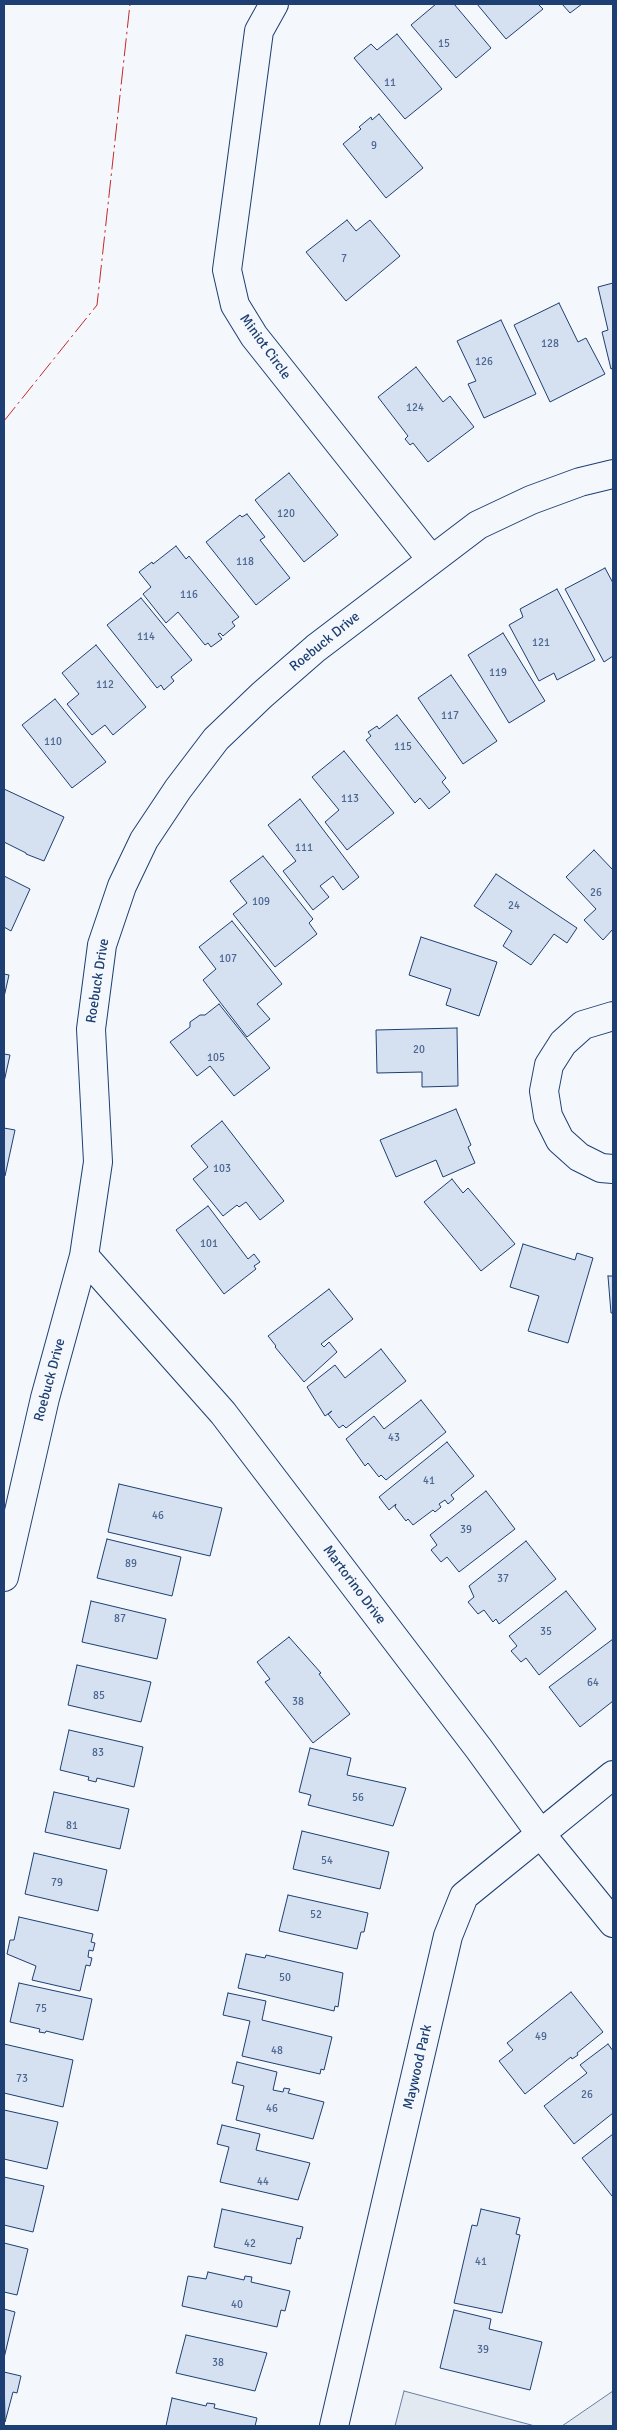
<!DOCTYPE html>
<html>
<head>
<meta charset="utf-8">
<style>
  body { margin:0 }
  #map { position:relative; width:617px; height:2430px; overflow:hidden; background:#f4f7fb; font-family:Signika,sans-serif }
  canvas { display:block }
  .frame { position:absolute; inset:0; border:5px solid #1d3f73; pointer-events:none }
</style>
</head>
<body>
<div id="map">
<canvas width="617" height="2430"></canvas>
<div class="frame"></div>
</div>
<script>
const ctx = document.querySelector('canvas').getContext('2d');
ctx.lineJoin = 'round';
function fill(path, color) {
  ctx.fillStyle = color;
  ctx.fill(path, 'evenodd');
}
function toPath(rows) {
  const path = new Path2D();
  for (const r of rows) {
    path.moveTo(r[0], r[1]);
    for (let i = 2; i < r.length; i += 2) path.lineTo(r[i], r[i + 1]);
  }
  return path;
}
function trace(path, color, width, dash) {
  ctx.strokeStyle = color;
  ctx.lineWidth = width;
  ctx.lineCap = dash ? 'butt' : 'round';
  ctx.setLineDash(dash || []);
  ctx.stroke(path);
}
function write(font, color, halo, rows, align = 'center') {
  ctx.font = font + ' Signika,sans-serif';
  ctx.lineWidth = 4;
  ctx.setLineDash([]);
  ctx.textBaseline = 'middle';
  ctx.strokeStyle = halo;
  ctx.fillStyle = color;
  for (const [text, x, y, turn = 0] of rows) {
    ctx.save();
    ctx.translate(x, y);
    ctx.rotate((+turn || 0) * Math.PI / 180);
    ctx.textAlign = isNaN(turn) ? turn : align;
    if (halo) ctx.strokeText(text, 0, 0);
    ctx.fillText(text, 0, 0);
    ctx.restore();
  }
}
const green = toPath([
  [404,2391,535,2426,395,2426,404,2391],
  [613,2391,613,2426,562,2426,613,2391]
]);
fill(green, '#e3e9f0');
trace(green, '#687fa3', 1);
const building = toPath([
  [436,4,454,4,491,48,456,78,411,25,436,4],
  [477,4,538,4,543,9,506,39,477,4],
  [562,4,582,4,570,13,562,4],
  [397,34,442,89,405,119,354,58,371,44,377,50,397,34],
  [379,114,423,168,386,198,343,144,361,129,359,127,371,117,372,120,379,114],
  [347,220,356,231,370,220,400,256,346,301,306,252,347,220],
  [613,283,613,368,611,369,602,332,608,330,598,287,613,283],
  [559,303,578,342,586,338,605,374,550,402,514,325,559,303],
  [501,320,536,394,484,418,468,384,476,381,457,341,501,320],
  [416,367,443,402,450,396,474,427,428,462,413,443,410,445,405,439,408,436,378,397,416,367],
  [289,473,338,535,304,562,255,500,289,473],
  [247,514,265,537,260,540,290,578,256,605,206,542,240,515,242,517,247,514],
  [176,546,186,559,189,556,239,617,232,622,235,626,223,636,220,633,218,634,222,639,211,647,208,643,205,645,178,612,166,623,143,594,151,587,139,572,152,562,153,564,176,546],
  [605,568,613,583,613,656,604,662,565,589,605,568],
  [557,589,595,660,557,680,554,673,539,681,509,625,523,617,520,609,557,589],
  [141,598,192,660,171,677,174,681,164,690,161,685,157,688,107,625,141,598],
  [503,633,545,701,509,723,468,655,503,633],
  [96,645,146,707,113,735,105,725,92,735,67,704,79,694,62,673,96,645],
  [451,675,497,741,463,764,418,698,451,675],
  [55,699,106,762,72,788,22,725,55,699],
  [397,715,446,778,442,782,450,792,429,809,420,798,415,803,366,740,371,736,368,732,377,726,379,729,397,715],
  [344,751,394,813,347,850,325,822,339,810,312,777,344,751],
  [4,789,64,817,44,861,26,854,26,853,4,842,4,789],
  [300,799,359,877,343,890,333,876,320,886,329,897,313,910,283,871,296,861,268,825,300,799],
  [594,850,613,870,613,929,603,940,584,920,596,909,566,877,594,850],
  [263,856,313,919,309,923,317,934,275,967,233,914,247,903,230,881,263,856],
  [496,874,577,928,567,943,554,934,531,965,503,946,512,931,474,906,496,874],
  [4,876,30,889,11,931,4,927,4,876],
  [232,921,282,984,257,1004,270,1019,247,1037,203,980,216,969,199,947,232,921],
  [421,937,497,962,479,1016,446,1005,451,989,409,975,421,937],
  [4,974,9,975,4,997,4,974],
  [219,1004,270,1068,234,1096,210,1066,197,1076,170,1042,190,1027,190,1022,200,1015,205,1015,219,1004],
  [457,1028,458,1086,422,1087,422,1072,377,1073,376,1030,457,1028],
  [4,1054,10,1055,4,1082,4,1054],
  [456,1109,471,1145,468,1147,475,1163,443,1177,436,1160,396,1177,380,1140,456,1109],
  [222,1121,284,1201,260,1220,246,1202,239,1207,237,1205,223,1216,193,1179,208,1167,191,1146,222,1121],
  [4,1128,15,1130,5,1176,4,1176,4,1128],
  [452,1179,463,1193,468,1188,515,1244,481,1271,424,1202,452,1179],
  [208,1206,248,1259,254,1254,260,1262,254,1266,256,1269,224,1294,176,1230,208,1206],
  [523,1244,575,1260,577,1253,593,1258,568,1343,528,1331,539,1296,510,1287,523,1244],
  [608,1276,613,1276,613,1313,611,1313,608,1276],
  [329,1289,353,1319,321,1344,324,1347,329,1342,337,1352,304,1382,275,1347,276,1346,268,1336,329,1289],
  [381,1349,406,1381,346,1428,343,1425,339,1428,328,1414,332,1411,325,1416,307,1387,335,1365,345,1378,381,1349],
  [421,1400,446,1432,386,1480,381,1475,379,1477,368,1463,365,1466,346,1439,374,1416,384,1429,421,1400],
  [447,1442,474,1476,451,1495,454,1499,448,1504,445,1500,439,1504,441,1507,435,1512,433,1510,413,1525,408,1519,406,1521,395,1507,396,1504,389,1510,379,1497,447,1442],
  [119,1484,222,1508,210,1556,108,1532,119,1484],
  [486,1491,515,1529,459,1572,447,1557,441,1562,431,1550,437,1545,430,1535,486,1491],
  [107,1539,181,1557,172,1596,97,1578,107,1539],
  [526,1541,556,1579,499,1624,496,1619,493,1622,484,1610,478,1614,468,1602,474,1597,469,1586,526,1541],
  [566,1591,596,1629,539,1675,526,1658,521,1662,511,1651,517,1646,509,1636,566,1591],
  [91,1601,166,1619,157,1659,82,1642,91,1601],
  [289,1637,321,1673,319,1674,350,1714,313,1743,265,1682,270,1679,257,1662,289,1637],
  [613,1639,613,1701,580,1727,549,1687,613,1639],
  [77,1665,151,1682,141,1722,68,1705,77,1665],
  [69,1730,143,1747,134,1787,97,1778,96,1782,88,1780,89,1777,60,1770,69,1730],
  [310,1748,351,1758,347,1775,406,1788,393,1826,308,1805,311,1795,299,1792,310,1748],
  [54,1792,129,1809,120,1849,45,1832,54,1792],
  [302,1831,389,1852,380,1889,293,1869,302,1831],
  [34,1853,107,1870,98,1911,25,1894,34,1853],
  [288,1895,368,1913,364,1932,361,1932,357,1949,279,1931,288,1895],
  [19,1917,93,1934,91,1942,95,1943,93,1951,89,1950,88,1957,92,1958,90,1966,86,1965,80,1991,32,1980,36,1966,7,1954,10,1940,14,1940,19,1917],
  [246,1954,265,1958,266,1955,343,1973,338,2007,335,2006,334,2011,238,1988,246,1954],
  [19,1983,92,1999,83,2040,46,2031,45,2033,39,2032,40,2029,10,2022,19,1983],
  [571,1992,603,2032,577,2053,578,2055,572,2059,571,2057,525,2094,499,2061,513,2050,507,2043,571,1992],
  [228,1993,266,2001,262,2020,332,2037,324,2070,321,2069,320,2074,242,2056,250,2021,223,2015,228,1993],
  [4,2044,73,2060,63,2107,4,2093,4,2044],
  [608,2044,613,2051,613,2113,574,2144,544,2106,587,2073,580,2065,608,2044],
  [237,2062,277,2072,273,2090,283,2092,284,2088,290,2089,288,2093,324,2102,313,2139,236,2120,244,2086,232,2083,237,2062],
  [4,2110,58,2122,47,2169,4,2159,4,2110],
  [222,2125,260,2134,256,2150,310,2163,298,2200,220,2182,229,2147,217,2144,222,2125],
  [613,2134,613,2195,612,2196,582,2158,613,2134],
  [4,2177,44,2186,33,2232,4,2225,4,2177],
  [222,2209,303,2227,300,2239,297,2238,291,2264,214,2247,222,2209],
  [481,2209,520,2218,516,2234,520,2235,502,2313,454,2303,472,2225,477,2226,481,2209],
  [4,2243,28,2249,17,2295,4,2292,4,2243],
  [208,2272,244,2280,245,2276,252,2277,251,2282,290,2291,285,2311,281,2310,277,2327,182,2306,188,2276,206,2279,208,2272],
  [4,2309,15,2312,4,2358,4,2309],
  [454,2310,491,2319,489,2329,542,2342,530,2390,440,2368,454,2310],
  [186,2335,267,2353,255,2391,176,2373,186,2335],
  [4,2372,21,2376,17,2393,13,2392,5,2422,4,2372],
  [172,2398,206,2406,207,2403,215,2404,214,2408,257,2418,255,2426,166,2426,172,2398]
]);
fill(building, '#d5e0f0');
trace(building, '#1d3f73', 1);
const street = toPath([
  [274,4,259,31,238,189,227,270,235,305,254,336,431,559],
  [613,1016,583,1025,563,1043,549,1065,544,1091,548,1116,560,1140,579,1157,601,1168,613,1169],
  [84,1256,223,1413,479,1749,540,1833,613,1923],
  [4,1577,45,1398,84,1256,98,1162,91,1029,102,945,122,886,144,840,178,789,216,739,262,695,316,648,478,525,531,500,580,482,613,474],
  [334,2426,448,1936,464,1896,613,1775]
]);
trace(street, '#1d3f73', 30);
trace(street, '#f4f7fb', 28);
trace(toPath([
  [4,421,97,305,130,4]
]), '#c62828', 1, [18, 4, 2.5, 4]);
write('11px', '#4b6792', null, [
  ["15",444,44],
  ["11",390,83],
  ["9",374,146],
  ["7",344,259],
  ["128",550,344],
  ["126",484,362],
  ["124",415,408],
  ["120",286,514],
  ["118",245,562],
  ["116",189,595],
  ["114",146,637],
  ["121",541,643],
  ["119",498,673],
  ["112",105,685],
  ["117",450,716],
  ["110",53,742],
  ["115",403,747],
  ["113",350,799],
  ["111",304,848],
  ["26",596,893],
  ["109",261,902],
  ["24",514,906],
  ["107",228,959],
  ["20",419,1050],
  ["105",216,1058],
  ["103",222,1169],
  ["101",209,1244],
  ["43",394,1438],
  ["41",429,1481],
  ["46",158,1516],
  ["39",466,1530],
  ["89",131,1564],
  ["37",503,1579],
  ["87",120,1619],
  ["35",546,1632],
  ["64",593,1683],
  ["85",99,1696],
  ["38",298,1702],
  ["83",98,1753],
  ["56",358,1798],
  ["81",72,1826],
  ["54",327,1861],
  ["79",57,1883],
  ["52",316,1915],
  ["50",285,1978],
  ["75",41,2009],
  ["49",541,2037],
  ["48",277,2051],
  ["73",22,2079],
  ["26",587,2095],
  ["46",272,2109],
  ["44",263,2182],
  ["42",250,2244],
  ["41",481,2262],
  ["40",237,2305],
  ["39",483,2350],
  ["38",218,2363]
]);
write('14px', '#1d3f73', '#f4f7fb', [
  ["Miniot Circle",265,347,54],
  ["Roebuck Drive",325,642,-39],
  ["Roebuck Drive",98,981,-81],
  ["Roebuck Drive",50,1380,-75],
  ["Martorino Drive",354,1585,53],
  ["Maywood Park",418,2067,-77]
]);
</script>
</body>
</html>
